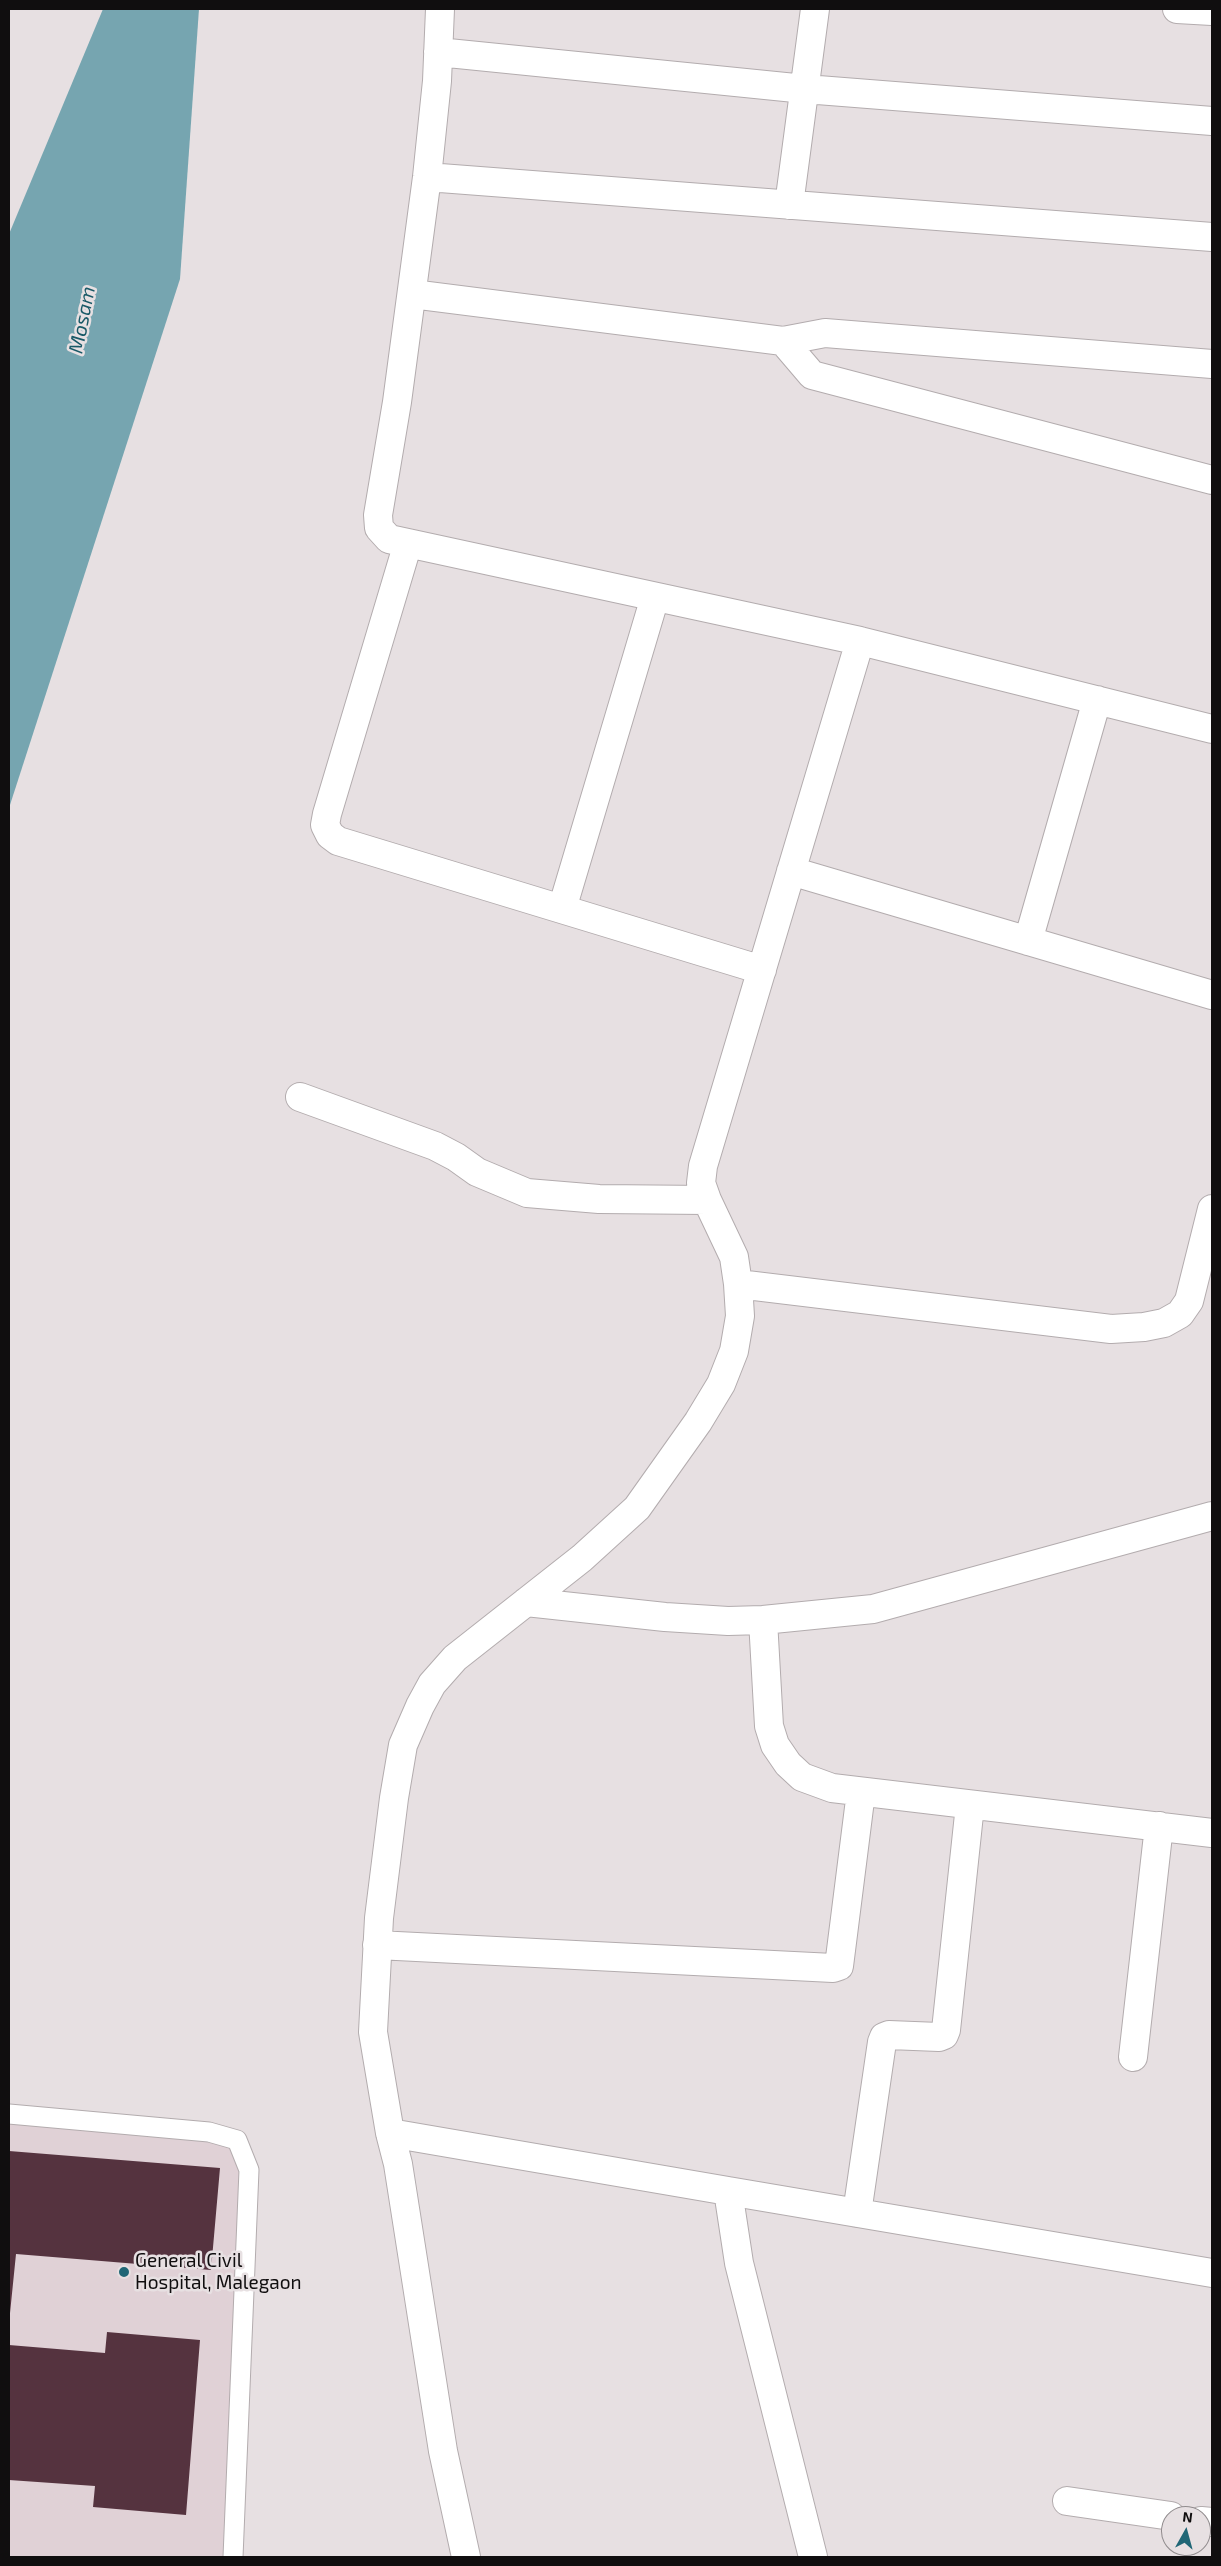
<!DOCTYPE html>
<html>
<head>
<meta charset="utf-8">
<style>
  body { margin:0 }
  #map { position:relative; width:1221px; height:2566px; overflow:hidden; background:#e7e0e2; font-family:"Exo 2",sans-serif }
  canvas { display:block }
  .frame { position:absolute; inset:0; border:10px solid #100e0f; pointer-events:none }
  .north { position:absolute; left:1161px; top:2506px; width:50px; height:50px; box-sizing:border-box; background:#e7e0e2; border:1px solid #918c8e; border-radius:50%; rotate:7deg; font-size:14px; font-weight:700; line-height:20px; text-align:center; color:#100e0f }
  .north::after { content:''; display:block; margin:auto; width:18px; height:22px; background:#206676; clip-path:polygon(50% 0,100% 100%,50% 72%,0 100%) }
</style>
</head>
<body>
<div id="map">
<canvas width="1221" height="2566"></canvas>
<div class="frame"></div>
<div class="north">N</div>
</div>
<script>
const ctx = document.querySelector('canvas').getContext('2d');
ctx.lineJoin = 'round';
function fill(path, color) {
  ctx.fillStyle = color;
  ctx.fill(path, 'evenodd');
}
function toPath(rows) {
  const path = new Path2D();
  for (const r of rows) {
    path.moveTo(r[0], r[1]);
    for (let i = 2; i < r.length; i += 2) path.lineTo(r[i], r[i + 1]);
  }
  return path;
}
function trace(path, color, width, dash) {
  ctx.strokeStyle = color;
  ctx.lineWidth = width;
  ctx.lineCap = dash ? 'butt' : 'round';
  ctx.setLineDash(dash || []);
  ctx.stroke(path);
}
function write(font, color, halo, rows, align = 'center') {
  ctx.font = font + ' "Exo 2",sans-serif';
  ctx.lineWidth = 5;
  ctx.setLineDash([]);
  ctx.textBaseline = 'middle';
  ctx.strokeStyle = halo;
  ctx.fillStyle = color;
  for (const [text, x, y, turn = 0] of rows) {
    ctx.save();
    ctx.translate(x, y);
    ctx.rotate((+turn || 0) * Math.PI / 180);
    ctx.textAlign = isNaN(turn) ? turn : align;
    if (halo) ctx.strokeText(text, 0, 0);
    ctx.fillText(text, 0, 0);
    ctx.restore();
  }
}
fill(toPath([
  [9,2121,204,2138,230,2145,242,2168,227,2557,9,2557]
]), '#e0d1d6');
fill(toPath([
  [103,9,199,9,180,279,9,808,9,234]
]), '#76a5b0');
fill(toPath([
  [9,2151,220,2168,211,2270,16,2254,9,2323],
  [107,2332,200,2340,186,2515,93,2507,95,2486,9,2480,9,2345,105,2353]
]), '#55333f');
const lane = toPath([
  [9,2114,209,2132,237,2140,249,2170,233,2557]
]);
const street = toPath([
  [440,9,437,81,427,177,397,402,378,515,379,528,389,539,860,641,1212,729],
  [1177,9,1212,11],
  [438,52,805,89,1212,121],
  [427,177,1212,237],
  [789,205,815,9],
  [412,294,783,341,825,333,1212,364],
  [783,341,812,375,1212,480],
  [408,543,327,814,325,825,330,835,338,841,762,970],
  [791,871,1212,995],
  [562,909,655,597],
  [1028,941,1097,700],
  [300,1097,435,1146,456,1157,477,1172,527,1193,599,1199,707,1200],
  [738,1284,1111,1329,1144,1327,1164,1323,1180,1314,1189,1301,1212,1209],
  [526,1602,665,1617,728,1621,763,1620,873,1609,1212,1516],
  [763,1620,769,1726,775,1745,788,1764,802,1777,832,1788,1212,1833],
  [377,1945,833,1968,839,1966,861,1792],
  [1133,2057,1159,1826],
  [390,2133,728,2191],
  [857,2213,882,2042,884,2037,889,2035,939,2037,944,2035,946,2030,970,1805],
  [1067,2501,1171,2516],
  [1201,2521,1212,2522],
  [466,2557,443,2451,398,2164,390,2133,373,2032,379,1918,394,1798,403,1745,420,1706,432,1684,455,1658,582,1558,637,1508,698,1422,721,1384,734,1351,740,1316,738,1284,734,1257,707,1200,701,1183,703,1166,860,641],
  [813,2557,739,2263,728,2191,1212,2273]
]);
trace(lane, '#b3acae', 21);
trace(street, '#b3acae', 30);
trace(lane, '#fff', 19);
trace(street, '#fff', 28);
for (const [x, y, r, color] of [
  [124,2272,6,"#206676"]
]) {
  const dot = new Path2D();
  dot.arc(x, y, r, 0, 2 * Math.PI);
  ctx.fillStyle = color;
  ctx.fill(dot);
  trace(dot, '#e7e0e2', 2);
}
write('19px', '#100e0f', '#e7e0e2', [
  ["General Civil",135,2261],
  ["Hospital, Malegaon",135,2283]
], 'left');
write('italic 20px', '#195967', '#e7e0e2', [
  ["Mosam",82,320,-79]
]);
</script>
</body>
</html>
